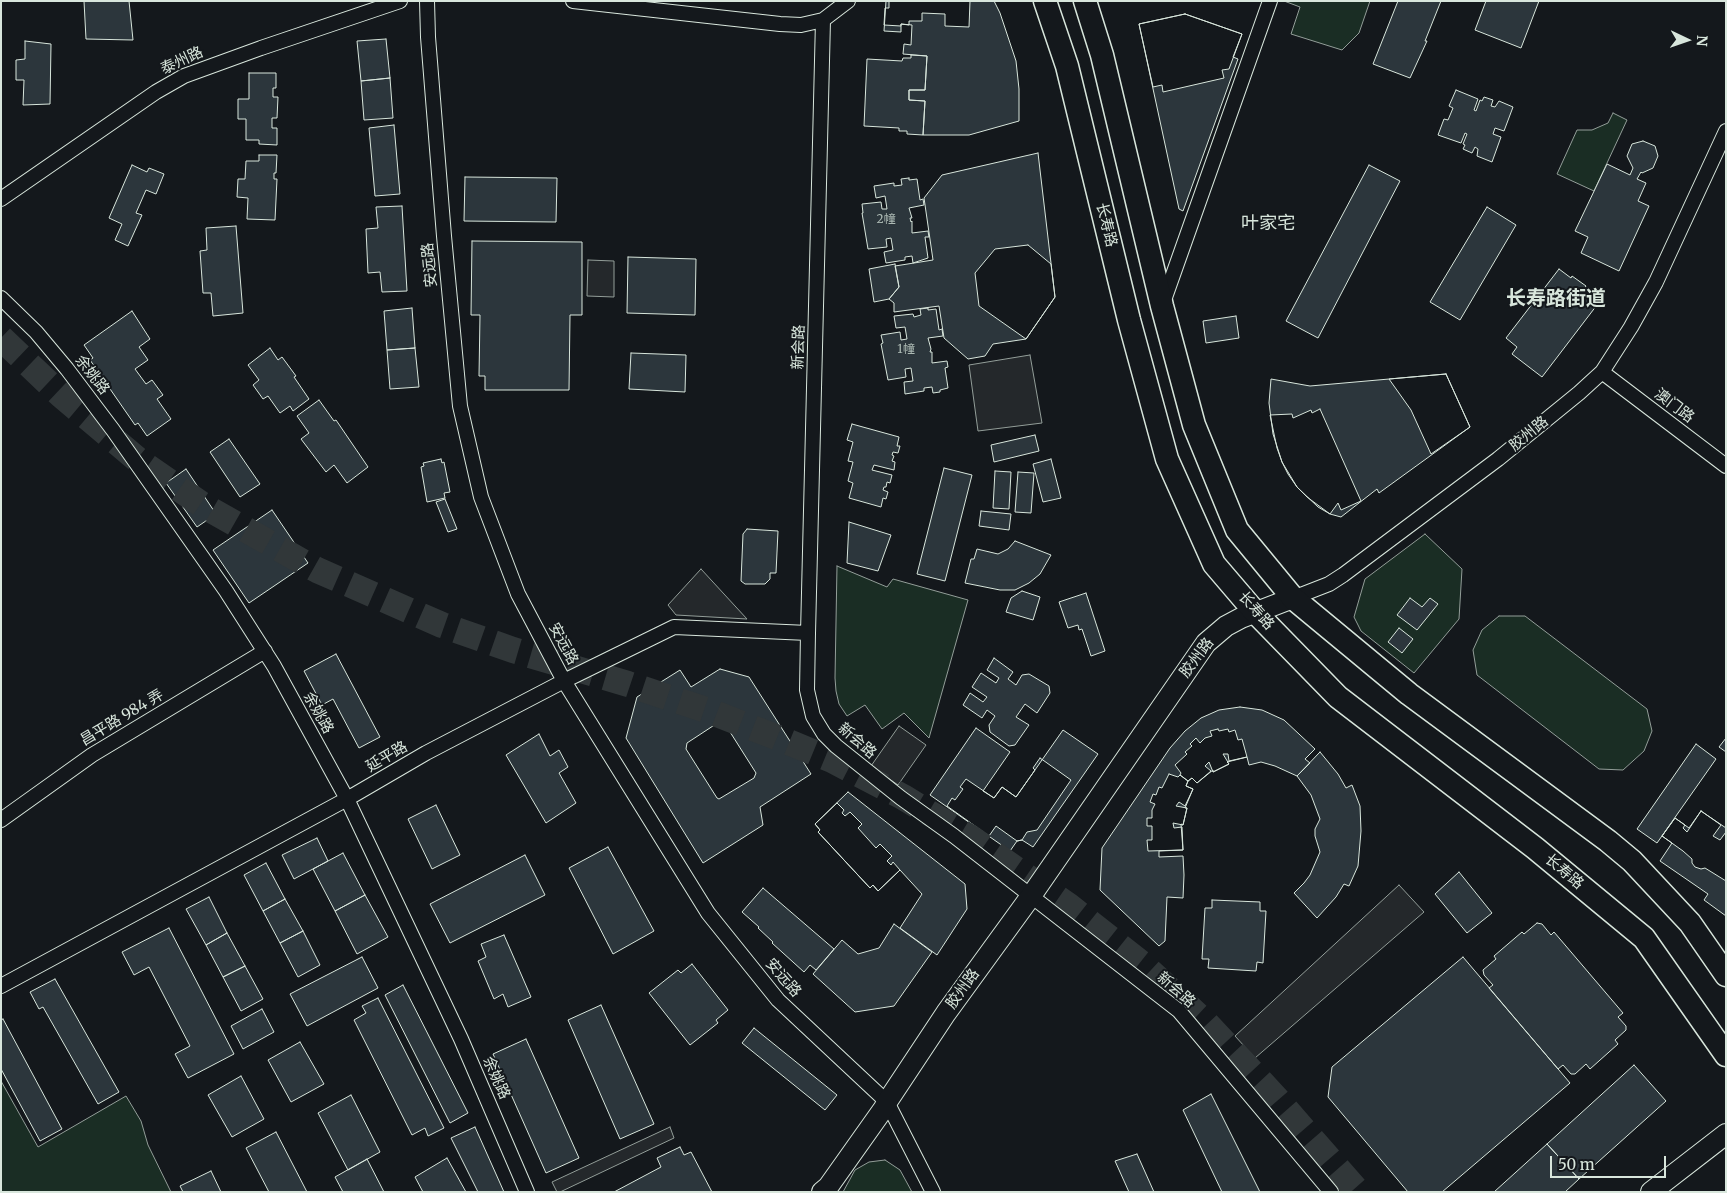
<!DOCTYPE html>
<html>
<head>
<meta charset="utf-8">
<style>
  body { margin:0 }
  #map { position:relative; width:1727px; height:1193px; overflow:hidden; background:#14181c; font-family:Merriweather,serif }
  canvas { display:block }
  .frame { position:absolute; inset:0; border:2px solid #d8e6dc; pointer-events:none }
  .north { position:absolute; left:1662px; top:15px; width:50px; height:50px; -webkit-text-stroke:4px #14181c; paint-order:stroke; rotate:93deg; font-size:14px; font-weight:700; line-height:20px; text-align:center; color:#d8e6dc }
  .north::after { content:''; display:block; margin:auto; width:18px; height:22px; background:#d8e6dc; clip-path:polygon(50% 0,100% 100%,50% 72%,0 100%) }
  .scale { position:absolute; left:1550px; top:1156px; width:116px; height:22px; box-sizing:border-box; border:2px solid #d8e6dc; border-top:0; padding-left:6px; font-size:15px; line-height:18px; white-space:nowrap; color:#d8e6dc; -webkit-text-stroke:4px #14181c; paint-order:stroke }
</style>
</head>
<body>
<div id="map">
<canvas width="1727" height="1193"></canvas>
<div class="frame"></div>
<div class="north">N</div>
<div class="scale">50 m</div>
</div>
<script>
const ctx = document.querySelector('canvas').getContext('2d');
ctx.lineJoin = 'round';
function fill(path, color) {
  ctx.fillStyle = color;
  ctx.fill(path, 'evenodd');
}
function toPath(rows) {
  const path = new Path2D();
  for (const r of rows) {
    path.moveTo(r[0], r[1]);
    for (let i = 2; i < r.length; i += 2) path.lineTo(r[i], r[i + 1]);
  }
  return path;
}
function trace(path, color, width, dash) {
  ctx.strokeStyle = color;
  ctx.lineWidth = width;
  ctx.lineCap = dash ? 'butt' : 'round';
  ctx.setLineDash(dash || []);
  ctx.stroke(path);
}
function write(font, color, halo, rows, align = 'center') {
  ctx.font = font + ' Merriweather,"Noto Sans SC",serif';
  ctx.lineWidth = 4;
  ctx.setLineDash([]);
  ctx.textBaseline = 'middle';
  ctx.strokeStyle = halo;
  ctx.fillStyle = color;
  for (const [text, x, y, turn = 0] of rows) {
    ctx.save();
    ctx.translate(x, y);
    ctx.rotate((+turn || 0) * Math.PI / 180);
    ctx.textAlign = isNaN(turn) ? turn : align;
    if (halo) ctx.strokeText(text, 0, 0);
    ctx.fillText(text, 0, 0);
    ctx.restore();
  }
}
const green = toPath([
  [1284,1,1370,1,1359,33,1342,50,1291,34,1300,7,1284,1],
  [1613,113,1627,120,1594,191,1557,174,1577,130,1592,130,1608,123,1613,113],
  [1425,534,1462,569,1459,619,1414,673,1361,631,1354,617,1365,579,1425,534],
  [837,566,887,587,893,579,968,600,929,738,904,713,882,729,865,705,847,716,839,704,836,691,835,678,837,566],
  [1499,616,1525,616,1647,709,1652,731,1644,751,1623,770,1599,769,1477,675,1473,650,1482,630,1499,616],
  [1,1081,38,1147,126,1096,141,1121,148,1145,171,1192,1,1192,1,1081],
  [885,1160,900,1170,912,1192,843,1192,855,1170,869,1162,885,1160]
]);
fill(green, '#1a2d24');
trace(green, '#939e99', 1);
const parking = toPath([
  [588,260,614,261,614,297,587,296,588,260],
  [1030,355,1042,423,978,431,969,365,1030,355],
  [701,569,747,619,676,615,668,605,701,569],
  [899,726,926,745,898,785,871,766,899,726],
  [1399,885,1424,912,1255,1058,1235,1036,1399,885],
  [670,1127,674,1138,560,1192,557,1192,552,1182,670,1127]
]);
fill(parking, '#24282b');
trace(parking, '#939e99', 1);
const building = toPath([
  [84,1,129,1,133,40,86,39,84,1],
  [886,1,994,1,1000,13,1016,61,1019,89,1019,121,969,135,923,135,925,101,909,100,909,90,925,90,927,56,903,54,904,44,911,45,912,25,901,24,901,32,884,31,886,1],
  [889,1,970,1,969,27,945,26,945,14,922,13,922,21,909,21,909,25,901,24,901,26,884,25,885,8,889,8,889,1],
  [1398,1,1441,1,1425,41,1427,41,1410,78,1373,64,1398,1],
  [1486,1,1539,1,1521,48,1475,30,1486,1],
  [1185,14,1242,34,1229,69,1222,70,1224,78,1163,92,1162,85,1153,87,1139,24,1185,14],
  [1185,14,1242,34,1233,57,1238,59,1183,211,1179,209,1139,24,1185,14],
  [386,39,390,78,361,81,357,41,386,39],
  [25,41,51,44,50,104,23,105,24,80,16,80,16,60,25,59,25,41],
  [911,55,927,56,925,90,909,90,909,100,925,101,923,135,907,134,907,131,899,131,899,128,864,126,867,59,902,61,903,58,911,58,911,55],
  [249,73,276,73,276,88,273,88,273,97,278,97,277,118,272,118,272,128,277,128,277,145,259,144,259,140,246,140,246,119,238,119,238,99,249,99,249,73],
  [390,78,393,118,364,120,361,81,390,78],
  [1456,90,1478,99,1474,110,1476,111,1480,100,1482,101,1484,97,1493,100,1491,106,1495,107,1499,101,1513,107,1504,131,1495,128,1493,134,1501,137,1492,162,1477,156,1478,149,1475,147,1472,153,1463,149,1465,145,1463,144,1467,134,1465,133,1461,143,1438,135,1444,119,1448,120,1453,108,1449,106,1456,90],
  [394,125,400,194,375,196,369,128,394,125],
  [1643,141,1655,146,1658,156,1653,168,1642,173,1641,172,1637,179,1646,183,1638,201,1649,206,1619,271,1581,253,1588,237,1575,231,1607,164,1630,175,1633,168,1627,156,1632,144,1643,141],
  [1038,153,1055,297,1026,339,993,344,985,356,968,359,944,338,939,306,894,312,894,303,889,299,899,287,895,266,933,260,924,198,942,175,1038,153],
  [259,155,277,155,276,173,274,173,274,179,277,179,275,220,247,219,248,198,237,197,238,179,245,179,246,161,259,161,259,155],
  [132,165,147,172,149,168,164,174,156,194,146,190,136,213,142,215,128,246,115,240,122,224,109,218,132,165],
  [1369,165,1400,181,1318,338,1286,321,1369,165],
  [465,177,557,178,556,222,464,221,465,177],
  [909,178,909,180,917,179,920,200,923,199,924,205,909,208,912,218,910,218,911,222,912,221,912,233,928,231,929,237,925,237,928,258,913,263,912,256,905,257,905,260,886,263,884,252,893,250,891,238,886,239,887,247,868,249,862,213,863,213,862,204,881,202,882,209,887,209,885,196,876,198,874,186,894,183,894,186,902,185,901,179,909,178],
  [402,206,407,291,382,292,380,272,368,273,366,229,378,228,376,207,402,206],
  [1487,207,1516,225,1460,320,1430,302,1487,207],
  [236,226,243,313,213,316,211,293,203,293,200,251,207,250,206,228,236,226],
  [472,241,582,242,582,315,570,315,569,390,485,390,485,376,479,376,480,315,471,315,472,241],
  [1028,245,1051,264,1055,297,1026,339,979,306,975,273,995,249,1028,245],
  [628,257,696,259,695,315,627,313,628,257],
  [895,264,899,287,889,299,874,302,869,269,895,264],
  [1559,269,1571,278,1572,276,1586,286,1584,289,1600,301,1542,377,1512,354,1517,347,1506,338,1559,269],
  [412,308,415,348,387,350,384,311,412,308],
  [928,308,928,310,936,309,939,330,942,329,943,336,928,338,931,349,930,352,932,352,932,363,947,361,948,367,945,368,948,388,940,390,940,392,933,393,932,387,924,388,924,391,905,394,904,382,913,381,911,368,905,369,906,377,888,380,881,344,883,343,881,335,900,332,901,340,907,339,905,327,896,328,894,316,913,314,914,317,921,315,920,309,928,308],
  [132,311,150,339,139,347,148,360,135,369,146,384,152,380,163,395,157,399,171,419,147,436,138,423,135,425,90,360,93,358,84,345,132,311],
  [1236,316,1239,338,1206,343,1203,321,1236,316],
  [270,348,278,360,282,357,296,376,294,377,309,399,293,411,290,406,280,413,268,396,263,399,253,385,259,380,248,365,270,348],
  [415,348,419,387,390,389,387,350,415,348],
  [631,353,686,355,685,392,629,389,631,353],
  [1446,374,1470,427,1431,454,1411,410,1389,379,1446,374],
  [1446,374,1470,427,1379,493,1377,489,1341,517,1330,514,1318,507,1297,487,1282,462,1273,434,1269,403,1271,379,1310,386,1446,374],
  [319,400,334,421,336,420,368,467,347,483,334,465,326,472,301,439,309,433,297,416,319,400],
  [1320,409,1361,501,1341,510,1338,503,1330,514,1307,497,1297,487,1288,474,1282,462,1277,448,1270,415,1292,414,1293,418,1311,410,1312,413,1320,409],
  [852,424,899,437,897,446,900,446,898,453,893,452,892,455,894,456,892,461,895,462,894,470,874,465,872,470,892,475,890,483,887,482,886,487,884,487,883,490,888,492,886,499,883,498,881,507,849,498,853,483,848,481,853,462,848,461,853,442,847,440,852,424],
  [1035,435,1039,451,994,462,991,445,1035,435],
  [229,439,260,484,240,497,210,452,229,439],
  [441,459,442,463,444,462,450,492,444,493,445,498,427,502,421,467,424,466,423,463,441,459],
  [1051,459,1061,498,1043,502,1033,464,1051,459],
  [944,468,972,475,945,581,917,574,944,468],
  [186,469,216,514,197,527,166,483,186,469],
  [995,471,1011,472,1009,509,993,508,995,471],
  [1018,472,1034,473,1031,513,1015,512,1018,472],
  [445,499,457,529,448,532,436,502,445,499],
  [272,510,308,563,249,603,213,550,272,510],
  [981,511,1011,514,1009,530,979,526,981,511],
  [849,522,891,535,878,571,847,563,849,522],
  [747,529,778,531,776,573,770,573,770,579,765,584,745,584,741,581,743,534,747,529],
  [1015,541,1051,555,1040,574,1029,583,1015,590,1000,590,965,583,971,559,974,559,977,549,998,554,1008,549,1015,541],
  [1022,591,1040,597,1033,620,1006,612,1011,598,1022,591],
  [1086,593,1105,651,1091,656,1082,629,1079,630,1078,625,1068,628,1059,602,1086,593],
  [1410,598,1422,607,1430,598,1438,604,1417,630,1397,615,1410,598],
  [1399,628,1413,639,1402,653,1388,642,1399,628],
  [336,654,380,737,359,748,333,699,322,705,304,671,336,654],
  [994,658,1013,672,1008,679,1016,685,1022,675,1029,674,1049,686,1050,693,1037,713,1025,704,1016,717,1029,725,1015,745,1009,746,990,732,989,725,995,716,987,710,982,718,963,705,970,693,983,702,987,697,972,687,981,673,996,683,999,678,987,670,994,658],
  [720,669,749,677,811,774,760,807,763,825,703,863,626,738,637,697,680,670,691,687,720,669],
  [719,722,725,724,756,773,754,778,719,799,717,798,686,749,687,743,719,722],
  [1240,707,1262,710,1284,720,1315,749,1305,759,1310,763,1297,776,1275,766,1261,762,1249,765,1247,757,1227,762,1229,764,1213,772,1213,770,1197,783,1192,778,1188,781,1186,786,1193,789,1185,808,1187,808,1183,825,1181,824,1183,850,1159,851,1159,857,1183,856,1184,875,1183,898,1167,897,1165,941,1159,946,1100,890,1102,848,1170,748,1185,731,1201,718,1219,710,1240,707],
  [976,728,1010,752,983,791,994,798,1002,787,1016,797,1063,730,1098,754,1033,847,1022,840,1017,841,1010,851,930,795,976,728],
  [1218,729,1219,731,1228,729,1229,732,1235,730,1238,740,1242,739,1247,757,1229,761,1228,754,1223,754,1229,764,1213,772,1209,762,1205,766,1211,771,1197,783,1192,778,1188,781,1180,775,1181,773,1175,765,1187,754,1185,752,1192,746,1190,744,1196,738,1200,743,1205,738,1212,736,1210,731,1218,729],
  [539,734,550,756,559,750,568,767,559,773,576,803,546,823,506,755,539,734],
  [1726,738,1726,752,1719,747,1726,738],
  [1696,744,1716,759,1657,843,1637,829,1696,744],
  [1320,752,1338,774,1346,788,1352,785,1360,806,1361,831,1358,866,1349,886,1344,884,1336,897,1317,918,1294,893,1304,883,1310,875,1320,852,1315,836,1315,829,1320,819,1311,795,1297,776,1320,752],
  [1040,758,1071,780,1037,830,1027,832,1022,840,1017,841,996,826,989,836,947,806,952,798,955,800,963,789,960,787,966,779,994,798,1002,787,1016,797,1035,770,1033,768,1040,758],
  [1169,774,1178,777,1180,775,1188,781,1186,786,1193,789,1185,806,1179,802,1176,806,1187,808,1183,825,1173,823,1174,828,1182,827,1183,850,1148,851,1147,840,1152,840,1152,826,1147,826,1147,818,1152,818,1152,810,1155,804,1150,802,1153,794,1156,795,1159,787,1162,788,1169,774],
  [848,792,965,884,967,909,937,955,900,928,922,894,900,870,878,891,873,885,870,888,818,832,820,830,815,824,848,792],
  [837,803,844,810,842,813,845,816,850,812,862,824,858,828,876,848,880,844,892,856,887,861,891,865,893,862,900,870,878,891,873,885,870,888,818,832,820,830,815,824,837,803],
  [436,805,460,855,432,869,408,819,436,805],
  [1701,811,1726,828,1726,916,1704,900,1708,894,1660,861,1672,843,1662,836,1675,818,1689,828,1701,811],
  [1701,811,1721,825,1713,836,1720,840,1726,832,1726,881,1705,868,1701,869,1695,867,1692,863,1692,859,1683,851,1662,836,1675,818,1685,825,1683,828,1687,832,1701,811],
  [317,838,328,861,294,879,282,855,317,838],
  [608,847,654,931,613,954,569,868,608,847],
  [343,853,365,895,335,911,313,869,343,853],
  [525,855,545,895,450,943,430,904,525,855],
  [266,863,285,899,263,911,244,875,266,863],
  [1459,872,1492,913,1467,933,1435,894,1459,872],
  [763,888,834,949,816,970,810,965,804,972,772,943,773,942,758,928,759,927,742,912,763,888],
  [365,895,388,937,357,954,335,911,365,895],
  [209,897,227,933,206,945,186,909,209,897],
  [285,899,303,931,280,943,263,911,285,899],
  [1212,900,1260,902,1260,911,1266,911,1263,963,1257,962,1256,971,1208,968,1209,959,1202,959,1205,908,1212,908,1212,900],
  [1537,923,1542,924,1551,935,1554,932,1623,1013,1618,1017,1626,1026,1626,1030,1615,1040,1618,1044,1590,1069,1586,1064,1575,1074,1571,1074,1563,1065,1558,1069,1489,988,1493,985,1484,975,1483,970,1496,959,1494,956,1522,932,1524,934,1537,923],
  [894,924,932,952,894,1006,855,1012,813,974,842,940,858,954,879,948,894,924],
  [169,928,234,1054,188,1078,175,1054,190,1046,149,967,134,975,122,952,169,928],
  [303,931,320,965,298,977,280,943,303,931],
  [227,933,245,966,223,977,206,945,227,933],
  [504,935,531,997,508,1007,503,994,494,999,478,961,486,957,481,944,504,935],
  [362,957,378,988,307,1026,290,994,362,957],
  [1463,957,1570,1083,1442,1192,1408,1192,1328,1097,1332,1067,1463,957],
  [692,964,728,1010,716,1020,718,1023,690,1045,649,993,678,970,681,973,692,964],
  [245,966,263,999,241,1011,223,977,245,966],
  [55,979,119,1092,98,1104,43,1007,39,1009,30,992,55,979],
  [403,985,468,1113,450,1123,385,995,403,985],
  [378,998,444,1128,428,1136,425,1128,412,1135,354,1020,366,1013,362,1006,378,998],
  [601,1005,654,1124,620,1139,568,1020,601,1005],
  [262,1009,274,1032,243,1049,231,1026,262,1009],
  [3,1019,62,1129,40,1141,1,1069,1,1020,3,1019],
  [754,1028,837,1095,825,1110,742,1043,754,1028],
  [526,1039,579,1158,546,1173,493,1054,526,1039],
  [300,1042,324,1084,291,1102,268,1060,300,1042],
  [1634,1065,1666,1101,1579,1179,1547,1144,1634,1065],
  [241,1076,264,1119,232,1137,208,1095,241,1076],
  [1211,1094,1260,1192,1222,1192,1183,1110,1211,1094],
  [351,1095,380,1152,348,1170,318,1113,351,1095],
  [475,1127,504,1192,478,1192,451,1138,475,1127],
  [276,1132,307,1192,269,1192,246,1148,276,1132],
  [1547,1144,1579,1179,1565,1192,1494,1192,1547,1144],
  [680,1147,684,1155,691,1152,712,1192,614,1192,661,1167,657,1158,680,1147],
  [1137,1154,1154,1192,1129,1192,1115,1161,1137,1154],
  [447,1158,466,1192,423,1192,415,1177,447,1158],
  [367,1159,384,1192,343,1192,335,1177,367,1159],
  [211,1171,221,1192,183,1192,180,1186,211,1171]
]);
fill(building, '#2c363c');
trace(building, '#d8e6dc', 1);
trace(toPath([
  [1,338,61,395,138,460,204,506,317,570,442,625,513,650,628,684,709,711,776,737,832,760,903,797,971,838,1069,906,1142,964,1205,1022,1275,1097,1358,1192]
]), '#313739', 26, [26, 13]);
const street = toPath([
  [427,1,428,37,444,236,460,406,481,497,518,594,564,681,708,913,778,1000,887,1102,933,1192],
  [573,1,780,24,801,25,823,20,848,1],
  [823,20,808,633,807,690,813,716,824,734,836,746,901,798,954,836,1179,1011,1331,1192],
  [1,199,156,92,184,76,261,48,400,1],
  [1,298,36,332,67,369,113,430,226,591,274,666,347,799,461,1039,527,1192],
  [1163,303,1270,1],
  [1602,372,1726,466],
  [1293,598,1329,584,1343,575,1498,459,1579,393,1602,372,1631,327,1656,282,1726,131],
  [1,820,92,755,265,651],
  [1,986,347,799,426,753,564,681,674,627,808,633]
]);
const secondary = toPath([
  [822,1192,828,1187,884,1108,887,1102,946,1013,1031,896,1206,643,1226,626,1241,618,1293,598],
  [1651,1192,1726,1134]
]);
const primary = toPath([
  [1045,1,1067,66,1129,320,1167,459,1214,564,1255,612,1338,697,1535,848,1644,938,1726,1055],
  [1085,1,1102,55,1162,306,1194,425,1237,530,1293,598,1409,694,1608,841,1632,861,1690,923,1726,975]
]);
trace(street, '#d8e6dc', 16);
trace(secondary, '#d8e6dc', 22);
trace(primary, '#d8e6dc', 25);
trace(street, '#14181c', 14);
trace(secondary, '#14181c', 20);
trace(primary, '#14181c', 22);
write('12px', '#adbab4', null, [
  ["2幢",886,220],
  ["1幢",906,350]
]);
write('15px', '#d8e6dc', '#14181c', [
  ["泰州路",182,61,-25],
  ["长寿路",1106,225,76],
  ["安远路",430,265,-95],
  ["新会路",799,347,-88],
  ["余姚路",92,375,52],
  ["澳门路",1674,406,37],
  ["胶州路",1529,434,-39],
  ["长寿路",1256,611,48],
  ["安远路",563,644,62],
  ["胶州路",1197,658,-53],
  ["余姚路",318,713,61],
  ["昌平路 984 弄",122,718,-31],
  ["新会路",857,741,41],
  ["延平路",387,757,-30],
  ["长寿路",1564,872,40],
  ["安远路",783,978,49],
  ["胶州路",963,989,-54],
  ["新会路",1176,990,41],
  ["余姚路",496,1078,66]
]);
write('18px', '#d8e6dc', '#14181c', [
  ["叶家宅",1268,224]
]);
write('bold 20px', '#d8e6dc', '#14181c', [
  ["长寿路街道",1556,299]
]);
</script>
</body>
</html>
